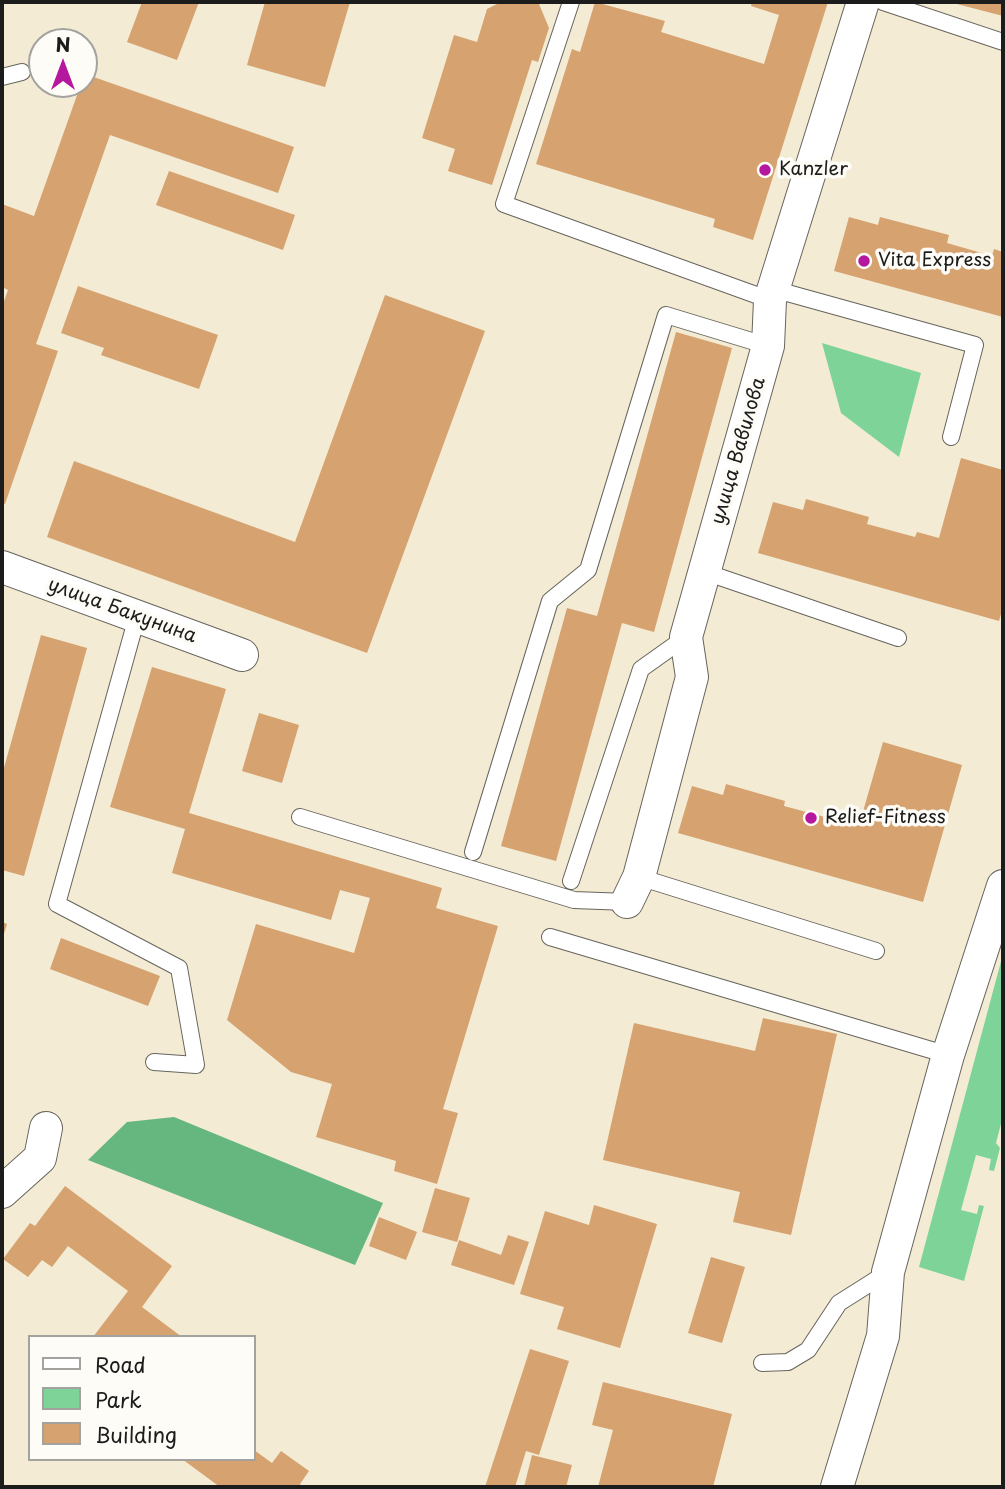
<!DOCTYPE html>
<html>
<head>
<meta charset="utf-8">
<style>
  body { margin:0 }
  #map { position:relative; width:1005px; height:1489px; overflow:hidden; background:#f3ebd4; font-family:"Playpen Sans",sans-serif }
  canvas { display:block }
  .frame { position:absolute; inset:0; border:4px solid #1c1c1c; pointer-events:none }
  .legend { position:absolute; left:28px; top:1335px; width:228px; height:126px; box-sizing:border-box; background:#fdfcf7; border:2px solid #a3a29f; margin:0; padding:9px 12px; list-style:none; font-size:21px; color:#1c1c1c }
  .legend li { display:flex; align-items:center; gap:14px; height:35px }
  .legend b { width:35px; border:2px solid #a3a29f }
  .north { position:absolute; left:28px; top:28px; width:70px; height:70px; box-sizing:border-box; background:#fdfcf7; border:2px solid #a3a29f; border-radius:50%; rotate:0deg; font-size:19px; font-weight:700; line-height:28px; text-align:center; color:#1c1c1c }
  .north::after { content:''; display:block; margin:auto; width:24px; height:32px; background:#b5179e; clip-path:polygon(50% 0,100% 100%,50% 72%,0 100%) }
</style>
</head>
<body>
<div id="map">
<canvas width="1005" height="1489"></canvas>
<div class="frame"></div>
<ul class="legend">
<li><b style="height:9px;background:#fff"></b>Road</li>
<li><b style="height:19px;background:#7ed498"></b>Park</li>
<li><b style="height:19px;background:#d5a270"></b>Building</li>
</ul>
<div class="north">N</div>
</div>
<script>
const ctx = document.querySelector('canvas').getContext('2d');
ctx.lineJoin = 'round';
function fill(path, color) {
  ctx.fillStyle = color;
  ctx.fill(path, 'evenodd');
}
function toPath(rows) {
  const path = new Path2D();
  for (const r of rows) {
    path.moveTo(r[0], r[1]);
    for (let i = 2; i < r.length; i += 2) path.lineTo(r[i], r[i + 1]);
  }
  return path;
}
function trace(path, color, width, dash) {
  ctx.strokeStyle = color;
  ctx.lineWidth = width;
  ctx.lineCap = dash ? 'butt' : 'round';
  ctx.setLineDash(dash || []);
  ctx.stroke(path);
}
function write(font, color, halo, rows, align = 'center') {
  ctx.font = font + ' "Playpen Sans",sans-serif';
  ctx.lineWidth = 7;
  ctx.setLineDash([]);
  ctx.textBaseline = 'middle';
  ctx.strokeStyle = halo;
  ctx.fillStyle = color;
  for (const [text, x, y, turn = 0] of rows) {
    ctx.save();
    ctx.translate(x, y);
    ctx.rotate((+turn || 0) * Math.PI / 180);
    ctx.textAlign = isNaN(turn) ? turn : align;
    if (halo) ctx.strokeText(text, 0, 0);
    ctx.fillText(text, 0, 0);
    ctx.restore();
  }
}
fill(toPath([
  [822,343,921,373,899,457,841,413],
  [1003,954,1003,1116,996,1143,1000,1148,994,1171,989,1170,991,1159,976,1155,961,1210,977,1214,979,1205,984,1206,964,1281,919,1267]
]), '#7ed498');
fill(toPath([
  [174,1117,383,1203,355,1265,88,1160,127,1122]
]), '#66b680');
fill(toPath([
  [142,2,199,2,177,60,127,42],
  [265,2,350,2,325,87,247,65],
  [501,2,539,4,549,28,538,62,532,60,492,185,448,171,455,149,422,138,454,35,477,42,487,9],
  [595,2,665,21,661,32,764,64,779,15,751,6,752,2,828,2,753,240,713,227,715,219,536,164,572,49,580,52],
  [1003,2,1003,16,953,3,953,2],
  [85,74,294,147,278,193,110,135,36,344,58,351,5,504,2,503,2,307,8,290,2,287,2,204,34,216,81,84,84,84],
  [169,171,295,215,283,250,156,205],
  [849,217,878,225,880,217,949,235,947,243,992,256,994,249,1003,252,1003,317,834,271],
  [78,286,218,335,199,389,101,355,104,348,61,333],
  [385,295,485,331,367,653,47,537,74,461,295,542],
  [676,332,732,348,654,632,622,623,556,861,501,846,567,608,597,616],
  [961,458,1003,470,1003,607,999,621,758,553,773,502,803,510,806,499,869,517,867,524,915,537,917,532,939,538],
  [41,635,87,648,24,876,2,870,2,775],
  [152,667,226,689,189,813,442,888,436,908,498,926,443,1109,458,1113,437,1184,394,1171,396,1161,316,1137,332,1084,291,1072,227,1020,256,924,354,953,370,898,340,890,331,920,172,873,185,829,110,807],
  [259,713,299,725,282,783,242,771],
  [883,742,962,765,923,902,678,833,692,786,723,795,726,784,785,801,784,806,836,820,837,815,860,822],
  [2,922,7,924,2,940],
  [61,938,160,976,148,1006,50,969],
  [763,1018,837,1034,791,1235,733,1222,740,1192,603,1160,634,1023,755,1051],
  [65,1186,172,1266,142,1307,182,1337,93,1337,128,1291,68,1246,52,1267,42,1260,28,1277,3,1259,30,1223,35,1226],
  [435,1188,470,1198,457,1242,422,1232],
  [594,1205,657,1224,620,1348,557,1329,564,1307,520,1294,545,1211,589,1225],
  [379,1217,417,1232,406,1260,369,1246],
  [508,1235,529,1242,514,1285,451,1265,459,1240,501,1255],
  [711,1257,745,1267,722,1343,688,1333],
  [530,1349,569,1361,539,1455,526,1451,515,1487,485,1487],
  [603,1382,732,1414,713,1487,598,1487,613,1430,592,1425],
  [254,1450,272,1463,281,1451,309,1471,300,1484,302,1487,220,1487,182,1459,254,1459],
  [532,1455,572,1465,566,1487,524,1487]
]), '#d5a270');
const lane = toPath([
  [571,2,504,204,770,300],
  [883,2,1003,42],
  [2,77,22,72],
  [773,289,975,345,951,437],
  [705,572,898,638],
  [137,617,57,904,179,968,196,1065,154,1062],
  [300,817,574,900,627,902],
  [473,852,550,601,588,570,666,315,768,346],
  [639,877,876,951],
  [571,881,641,669,686,637],
  [550,937,948,1055],
  [762,1363,788,1362,808,1350,839,1303,888,1272]
]);
const street = toPath([
  [2,567,242,655],
  [627,902,639,877,692,677,686,637,768,346,770,300,863,2],
  [2,1192,40,1158,46,1128],
  [837,1487,883,1336,888,1272,948,1055,1003,886]
]);
trace(lane, '#67645c', 18);
trace(street, '#67645c', 34);
trace(lane, '#fff', 16);
trace(street, '#fff', 32);
for (const [x, y, r, color] of [
  [765,170,7,"#b5179e"],
  [864,261,7,"#b5179e"],
  [811,818,7,"#b5179e"]
]) {
  const dot = new Path2D();
  dot.arc(x, y, r, 0, 2 * Math.PI);
  ctx.fillStyle = color;
  ctx.fill(dot);
  trace(dot, '#fdfcf7', 2.5);
}
write('19px', '#1c1c1c', '#fdfcf7', [
  ["Kanzler",779,170],
  ["Vita Express",878,261],
  ["Relief-Fitness",825,818]
], 'left');
write('19px', '#1c1c1c', '#fdfcf7', [
  ["улица Вавилова",739,451,-74],
  ["улица Бакунина",122,611,20]
]);
</script>
</body>
</html>
